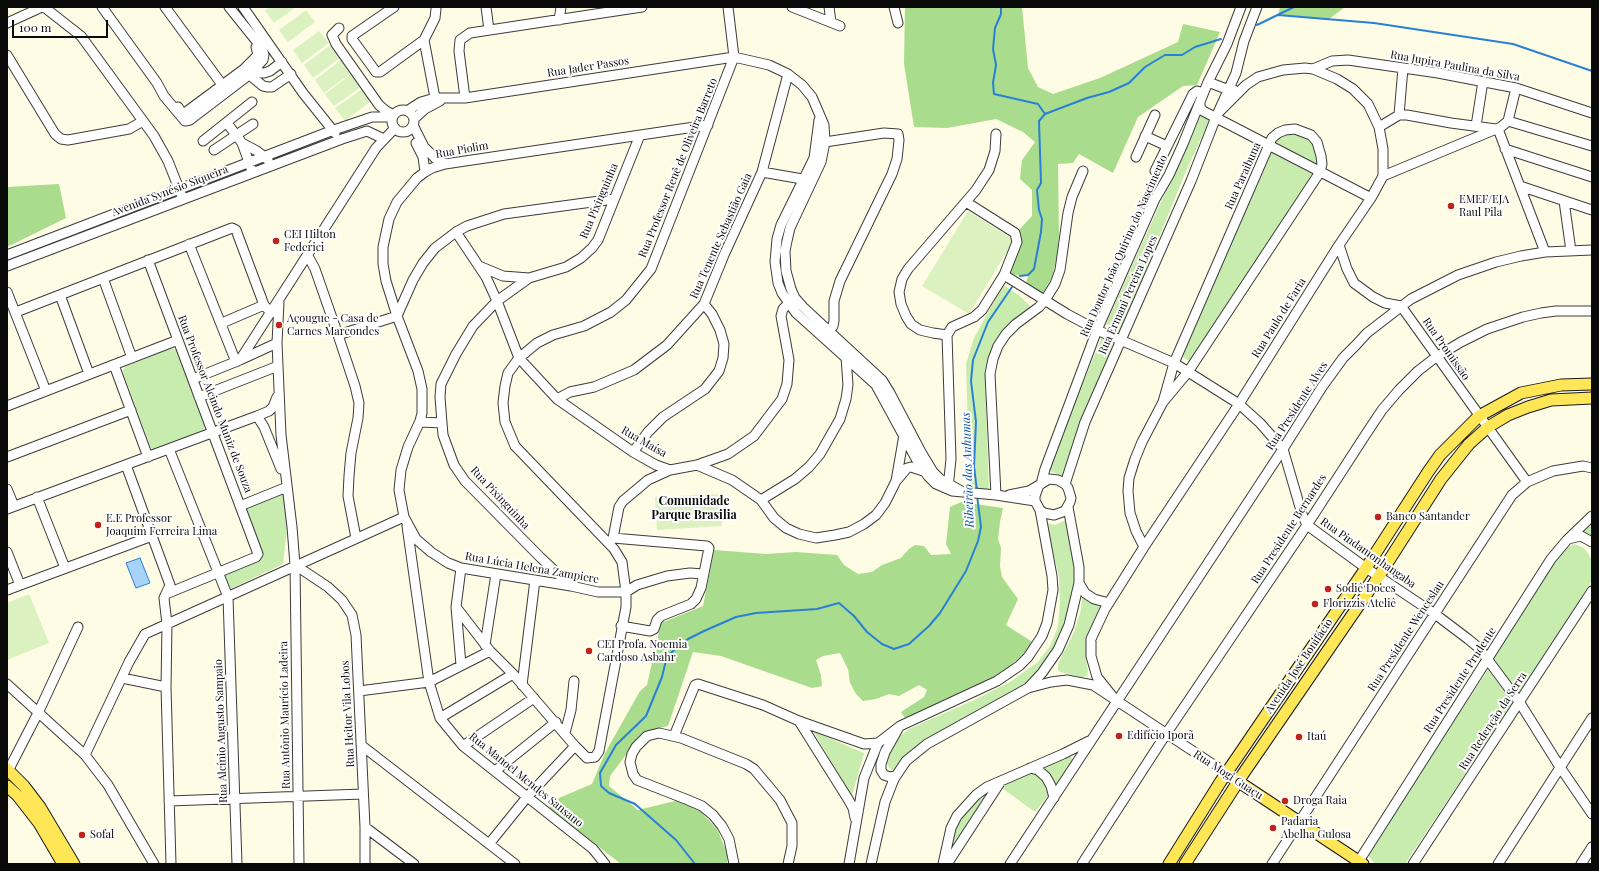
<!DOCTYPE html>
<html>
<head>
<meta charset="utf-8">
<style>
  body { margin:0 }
  #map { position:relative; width:1599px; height:871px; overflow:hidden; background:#fffce6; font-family:"Playfair Display",serif }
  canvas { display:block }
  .frame { position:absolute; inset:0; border:8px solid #090909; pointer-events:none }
  .scale { position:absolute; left:12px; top:20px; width:96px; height:18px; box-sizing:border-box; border:2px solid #090909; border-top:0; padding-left:5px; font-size:12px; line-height:14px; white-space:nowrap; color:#090909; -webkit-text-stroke:3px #fff; paint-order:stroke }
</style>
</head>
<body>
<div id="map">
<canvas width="1599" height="871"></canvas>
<div class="frame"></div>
<div class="scale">100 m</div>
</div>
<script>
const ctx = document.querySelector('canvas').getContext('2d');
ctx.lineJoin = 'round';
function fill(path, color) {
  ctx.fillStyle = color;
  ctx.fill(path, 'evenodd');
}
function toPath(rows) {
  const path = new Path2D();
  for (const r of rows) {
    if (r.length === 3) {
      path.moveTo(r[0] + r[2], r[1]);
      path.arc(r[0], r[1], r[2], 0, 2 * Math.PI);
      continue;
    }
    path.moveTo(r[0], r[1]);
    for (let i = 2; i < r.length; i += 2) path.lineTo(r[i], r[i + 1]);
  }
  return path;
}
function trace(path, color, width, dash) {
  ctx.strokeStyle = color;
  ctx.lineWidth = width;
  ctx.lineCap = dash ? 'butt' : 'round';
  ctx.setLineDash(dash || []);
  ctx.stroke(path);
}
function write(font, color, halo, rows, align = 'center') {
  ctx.font = font + ' "Playfair Display",serif';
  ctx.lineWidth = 4;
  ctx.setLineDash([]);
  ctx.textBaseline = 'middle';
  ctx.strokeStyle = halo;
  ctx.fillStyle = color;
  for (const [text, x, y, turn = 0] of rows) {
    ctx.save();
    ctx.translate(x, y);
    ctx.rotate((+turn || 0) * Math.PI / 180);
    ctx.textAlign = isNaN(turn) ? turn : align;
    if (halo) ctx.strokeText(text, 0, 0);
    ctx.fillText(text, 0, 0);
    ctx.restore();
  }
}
fill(toPath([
  [1200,115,1210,119,1186,171,1120,333,1106,324],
  [1300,133,1308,137,1314,145,1317,158,1316,165,1274,143,1281,136],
  [1272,152,1312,174,1190,362,1182,356],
  [1003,285,1020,296,1032,308,990,357,985,379,989,490,970,490,966,364,974,338],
  [1102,337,1114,341,1062,476,1047,470],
  [169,349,174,349,178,351,204,425,204,430,201,432,156,450,151,448,124,375,123,370,125,367],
  [283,492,287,529,283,564,228,590,220,575,262,557,243,508],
  [1066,520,1076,577,1066,629,1037,678,921,743,896,769,892,771,886,763,892,748,901,735,909,729,972,701,1010,682,1038,662,1050,646,1058,627,1060,602,1059,577,1046,523,1055,525],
  [1592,523,1592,538,1582,532],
  [1574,544,1584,548,1589,555,1592,561,1592,580,1521,695,1492,657,1563,550],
  [1086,597,1101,604,1101,609,1089,631,1086,659,1088,671,1087,676,1082,677,1060,672,1058,670,1058,664,1074,632,1081,610,1082,598],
  [1488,670,1513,702,1405,864,1375,864,1366,853],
  [813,731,864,753,852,796],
  [1068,755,1072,758,1074,762,1060,783,1055,784,1044,769,1044,765],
  [1034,773,1043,777,1047,786,1049,794,1035,812,1002,788,1011,780,1024,774],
  [992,788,957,846,951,845,957,818]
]), '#c8ebae');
fill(toPath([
  [905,7,1022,7,1028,68,1038,87,1053,94,1100,78,1178,42,1183,24,1220,32,1197,85,1183,86,1138,117,1113,173,1079,154,1073,163,1058,164,1059,236,1057,256,1052,277,1043,293,1026,285,1028,275,1020,276,1009,273,1020,240,1019,230,1032,216,1032,190,1020,179,1022,160,1035,142,1023,132,996,119,947,128,914,127,904,64],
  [1280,7,1345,7,1329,19,1278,15],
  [59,184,66,218,7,247,7,187],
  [961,502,1003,508,1000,522,998,539,1001,548,1000,566,1002,577,1018,599,1006,625,1034,643,1002,674,970,690,905,718,901,712,924,697,927,690,919,685,899,696,889,694,876,699,863,701,856,694,850,683,848,669,840,653,823,656,816,660,821,675,822,686,812,688,721,656,693,652,668,726,646,731,634,744,610,776,609,786,638,810,679,800,701,812,717,829,728,855,727,864,621,864,549,808,559,798,592,784,605,753,640,691,647,685,661,623,703,606,714,550,766,554,796,552,837,555,844,565,858,574,872,572,882,565,901,558,909,549,915,545,924,546,931,555,951,554,946,544,950,507]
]), '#a9dc8c');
fill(toPath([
  [270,7,296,7,274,23,265,11],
  [306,10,315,22,288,42,279,30],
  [319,31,329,43,302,63,293,50],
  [330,45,340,58,313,78,304,65],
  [341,60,351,73,324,93,315,80],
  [351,74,361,87,334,106,325,94],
  [362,89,371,101,345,121,335,108],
  [968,211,1014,240,969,314,922,286],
  [720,494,722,526,657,530,655,497],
  [29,594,49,643,7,660,7,603]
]), '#dcf1c0');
const water = toPath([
  [140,558,150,583,136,588,126,563,140,558]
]);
fill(water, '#a7d3fa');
trace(water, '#2a80d5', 1);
trace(toPath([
  [1001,7,1001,14,995,28,993,49,996,65,993,83,994,94,1038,104,1045,114,1039,121,1041,183,1037,190,1039,210,1042,219,1041,232,1034,269,1028,275,1020,276],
  [1278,15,1374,23,1513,44,1592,71],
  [1257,25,1294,7],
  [1045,114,1087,98,1109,92,1129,83,1145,67,1165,55,1182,55,1195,47,1221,39],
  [977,491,974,466,976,422,971,381,973,360,988,322,1012,287],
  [695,864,676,840,635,804,609,793,601,786,600,773,616,745,646,716,662,677,667,656,688,639,704,631,736,617,756,613,817,609,839,603,854,616,867,632,882,644,894,649,909,644,929,626,940,613,966,571,978,541,981,527,977,495]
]), '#2a80d5', 2);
const minor = toPath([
  [44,7,81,36,154,136,168,161,181,194],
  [102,7,157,83,164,96,185,121,190,120,249,75,263,60,264,55,262,48,229,7],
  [165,7,226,90],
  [243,7,303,93,335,133],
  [394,7,352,36,352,39,376,72,380,72,424,40],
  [486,7,489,30],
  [792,7,840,26],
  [829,7,831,22],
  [894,7,898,23],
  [559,20,561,7],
  [7,23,42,7],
  [339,28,332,35,336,44,379,105,386,111,394,115],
  [7,55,55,134,61,139,68,140,129,129,143,121],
  [252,65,261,73,264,73,270,71,282,62],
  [1313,69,1332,61,1348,60,1438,73,1516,88,1592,113],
  [246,72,263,86,268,87,272,87,291,74],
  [1208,82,1229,90,1234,90],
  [465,98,459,51,460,40,470,33,642,7],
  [1200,102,1200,107,1203,111,1371,198],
  [436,103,424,40,435,18,436,9],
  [178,107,182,113,186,112,244,69,258,55,256,47],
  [403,121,11],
  [407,111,421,102,435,98,465,98,734,57,769,65,788,74,802,85,812,97,824,125,825,142,821,162,790,228,787,241,785,251,786,271,791,289,795,298,803,307,882,380,890,393,921,452,933,472,940,479,963,492],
  [1399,115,1403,68],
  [414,119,425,109,440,101],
  [819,120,814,158,781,225,777,239,775,262,778,283,782,293,796,313,876,385,919,464,928,476,936,484,952,491,996,495,1035,501],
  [1508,121,1592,146],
  [227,123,242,143,251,168],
  [413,125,424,147,436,159,445,164],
  [1476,126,1483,81],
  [1379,127,1399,115,1407,115,1451,123,1496,129],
  [1498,129,1545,252],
  [1145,136,1167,146],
  [203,141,252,102],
  [242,143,257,151,268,160],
  [416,143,423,157,425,172],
  [1505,149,1592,177],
  [214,150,253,124],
  [1136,157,1155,115],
  [1155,171,1193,94,1197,91,1203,93],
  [762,172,808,180],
  [1383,176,1501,127,1508,121,1516,88],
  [1520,186,1592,210],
  [1564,201,1571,251],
  [456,232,486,277,497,301,519,358,557,399,633,452,656,465,670,470,697,465,732,480,761,500,774,518,786,528,799,534,816,538,835,535,849,532,864,524,876,515,885,503,896,481,904,435,910,432],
  [189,244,236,362],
  [1339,245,1347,269,1354,283,1373,297,1385,303,1401,306,1527,482],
  [7,255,331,131,372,117,393,117],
  [308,256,315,269,338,335,355,386,359,403,358,418,351,453,349,476,348,496,356,538],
  [148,260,258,554,256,557,166,594],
  [7,266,342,139,367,131,384,139],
  [479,266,503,276,529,278],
  [1004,275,1067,314,1097,330,1174,363,1239,404,1260,423,1283,449,1302,514,1307,525,1366,568,1435,614,1468,639,1479,648,1520,703,1560,767,1592,814],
  [103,278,132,358],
  [7,292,46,391],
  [60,295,89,374],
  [279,302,277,343,281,435,292,527,295,565,299,864],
  [16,312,232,228,236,230,264,305,271,313],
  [222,323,264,305],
  [338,335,397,316,413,280,423,263,435,248,456,232,467,226,504,214,614,199],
  [824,335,833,326,834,321,834,301,840,281,892,174,897,159,899,140,898,134,884,133,825,142],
  [947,335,933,333,920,330,911,324,906,316,901,304,899,292,902,279,908,269,976,190,989,170,995,151,996,134],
  [240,360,376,148,395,128],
  [114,365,148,457],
  [193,379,240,360,277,343],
  [199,397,278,366],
  [557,399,570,392,594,387,634,370,667,345,704,304,724,255,762,172,788,74],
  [7,406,178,340],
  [257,416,264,427,281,469],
  [420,422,442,423],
  [169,449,228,597,237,864],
  [633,452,648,432,663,417,705,389,719,371,723,358,724,344,720,330,712,314,704,304],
  [7,457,131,410],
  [126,465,170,585,164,598,167,624,166,687,171,864],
  [697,465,728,454,754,436,782,399,787,384,789,360,781,316,783,309,792,300],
  [897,480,907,468,911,467,923,471],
  [1041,484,1045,469,1097,330,1155,199,1169,175,1183,144,1208,82,1227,44,1241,7],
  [1065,484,1085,422,1191,181,1216,117,1236,73,1244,41,1257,7],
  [948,488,951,459,947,335,952,327,974,317,982,310,1004,275,1017,242,1015,233,966,202],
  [7,489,14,506],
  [996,495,990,374,993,359,998,346,1006,334,1016,324,1039,307,1045,300,1055,284,1060,270,1068,213,1072,197,1083,171],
  [1009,495,1029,491,1039,485],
  [37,497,65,568],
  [761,500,795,479,809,467,820,454,840,419,846,399,848,385,846,357,847,355],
  [240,506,287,487],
  [7,509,257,416,269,411,273,407,277,397],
  [407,526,429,682,440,718,463,746,593,849,605,864],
  [613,538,707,546,709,548,701,588,696,599,691,604,661,616,657,620,654,629,650,631,621,626],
  [1568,539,1581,536,1592,542],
  [610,542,613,538,619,507,623,501,648,480,670,470],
  [1144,547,1136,531,1130,513,1128,491,1129,478,1135,459,1142,442,1163,402,1188,372,1320,172,1322,164,1321,156,1317,142,1311,135,1295,129,1285,130,1278,133,1272,138,1174,363,1163,402],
  [7,552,20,585],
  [295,565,328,587,342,600,352,615,356,635,365,827,365,864],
  [461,568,456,607,490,651,513,674,575,746,587,758,595,757,599,751,626,607,626,592,622,562,614,549,515,446,505,422,503,403,505,386,508,373,519,358,537,343,553,335,584,326,611,312,626,300,651,269,734,57,728,7],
  [703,574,690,573,667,576,637,585,626,592,598,592,571,586,461,568,448,563,431,552,416,539,404,517,399,490,401,470,408,447,420,421,422,413,422,389,418,371,397,316,386,281,383,264,383,247,389,219,397,202,417,178,425,172,432,168,445,164,708,125],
  [1079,583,1085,593,1094,599,1109,603],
  [571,586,541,558,465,481,454,465,443,435,442,423,440,397,441,384,456,354,473,326,497,301,529,278,566,267,581,258,592,248,598,240,640,135],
  [7,590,152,536],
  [456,607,461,665],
  [485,645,496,574],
  [122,678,166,687],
  [7,684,85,755,108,785,154,864],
  [522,685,535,580],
  [1028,688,1051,682,1067,680,1093,685,1226,773],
  [359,691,429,682,490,651],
  [1117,702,1097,677,1091,656,1091,639,1105,609,1144,547,1239,404,1339,245,1371,198,1383,176,1383,149,1379,127,1368,104,1353,89,1337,79,1313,69,1305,68,1283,70,1258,77,1246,85,1218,113],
  [440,718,513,674],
  [799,721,848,799,853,808,855,818],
  [565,733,571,710,574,681],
  [674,736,695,685,698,684,763,705,799,721,864,744,878,743],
  [361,745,515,864],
  [463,746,534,698],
  [85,755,129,662,145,634,404,517],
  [1030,768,1038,770,1046,777,1051,786,1054,798],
  [495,771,556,722],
  [7,773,39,711,78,627],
  [896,776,890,777,884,775,881,770,881,764,885,752,899,727],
  [169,801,363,794],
  [365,827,414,864],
  [489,844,527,797,575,746],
  [734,864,729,839,722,826,713,815,702,806,688,800,637,780,633,774,630,762,632,754,636,747,647,736,659,733,681,738,746,764,754,769,780,800,792,823,792,846,788,864],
  [849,864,864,778,878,743,900,726,997,681,1019,666,1028,657,1042,636,1047,623,1053,590,1052,576,1040,510,1035,501,1035,496,1039,485,1049,479,1058,480,1065,484,1068,488,1071,498,1070,502,1065,511,1054,515,1044,513,1040,510],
  [871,864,885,802,894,779,906,761,927,744,1028,688,1042,673,1058,650,1069,625,1079,583,1079,567,1068,507],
  [943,864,951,828,957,816,976,795,987,787,1063,754,1089,741],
  [947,864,1001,781],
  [1010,864,1283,449,1322,387,1343,358,1356,345,1367,333,1411,299,1458,275,1496,262,1521,256,1545,252,1592,250],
  [1082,864,1166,734,1307,525,1366,434,1382,410,1399,390,1418,371,1436,357,1461,342,1487,329,1523,317,1541,313,1556,311,1592,311],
  [1272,864,1512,495,1527,482,1553,471,1583,466,1592,468],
  [1357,864,1551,559,1567,540,1592,516],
  [1413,864,1592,591],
  [1498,864,1592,718],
  [1581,864,1592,847]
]);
const major = toPath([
  [7,769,24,786,40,807,74,864],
  [1233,778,1363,864],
  [7,786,18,796,39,823,63,864],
  [1169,864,1221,781,1366,568,1428,472,1440,455,1479,416,1521,393,1561,385,1592,384],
  [1185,864,1243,774,1379,576,1441,479,1469,444,1488,427,1508,415,1528,407,1551,400,1592,398]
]);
trace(minor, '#3c3c3c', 11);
trace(major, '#1a1a1a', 13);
trace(minor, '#fff', 9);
trace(major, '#ffe656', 11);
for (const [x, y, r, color] of [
  [1451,206,4,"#c0231b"],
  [276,241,4,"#c0231b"],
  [279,325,4,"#c0231b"],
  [1378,517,4,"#c0231b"],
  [98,525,4,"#c0231b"],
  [1328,589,4,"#c0231b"],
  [1315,604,4,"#c0231b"],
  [589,651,4,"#c0231b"],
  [1119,736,4,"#c0231b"],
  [1299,737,4,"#c0231b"],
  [1285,801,4,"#c0231b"],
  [1273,828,4,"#c0231b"],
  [82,835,4,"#c0231b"]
]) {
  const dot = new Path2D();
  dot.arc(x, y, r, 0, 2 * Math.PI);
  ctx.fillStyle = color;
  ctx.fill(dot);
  trace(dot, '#fff', 1.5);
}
write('11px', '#090909', '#fff', [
  ["Rua Jupira Paulina da Silva",1455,66,10],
  ["Rua Jader Passos",588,67,-9],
  ["Rua Piolim",462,150,-10],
  ["Rua Professor Renê de Oliveira Barreto",678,168,-68],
  ["Rua Paraibuna",1243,176,-66],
  ["Avenida Synésio Siqueira",170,191,-21],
  ["Rua Pixinguinha",599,201,-67],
  ["Rua Tenente Sebastião Gaia",721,236,-66],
  ["Rua Doutor João Quirino do Nascimento",1124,246,-66],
  ["Rua Ermani Pereira Lopes",1128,295,-66],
  ["Rua Paulo de Faria",1279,318,-58],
  ["Rua Promissão",1446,349,55],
  ["Rua Professor Alcindo Muniz de Souza",215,404,69],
  ["Rua Presidente Alves",1297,406,-57],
  ["Rua Maísa",644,442,30],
  ["Rua Pixinguinha",500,498,47],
  ["Rua Presidente Bernardes",1289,529,-57],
  ["Rua Pindamonhangaba",1368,553,35],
  ["Rua Lúcia Helena Zampiere",532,568,10],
  ["Rua Presidente Wenceslau",1406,636,-57],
  ["Avenida José Bonifácio",1299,666,-56],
  ["Rua Presidente Prudente",1460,680,-57],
  ["Rua Heitor Vila Lobos",348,714,-93],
  ["Rua Antônio Maurício Ladeira",285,715,-91],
  ["Rua Redenção da Serra",1493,721,-57],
  ["Rua Alcínio Augusto Sampaio",221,731,-92],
  ["Rua Mogi Guaçu",1228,775,33],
  ["Rua Manoel Mendes Sansano",526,780,39]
]);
write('11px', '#090909', '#fff', [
  ["EMEF/EJA",1459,200],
  ["Raul Pila",1459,213],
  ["CEI Hilton",284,235],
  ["Federici",284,248],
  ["Açougue - Casa de",287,319],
  ["Carnes Marcondes",287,332],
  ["Banco Santander",1386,517],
  ["E.E Professor",106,519],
  ["Joaquim Ferreira Lima",106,532],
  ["Sodiê Doces",1336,589],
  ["Florizzis Ateliê",1323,604],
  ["CEI Profa. Noemia",597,645],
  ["Cardoso Asbahr",597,658],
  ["Edifício Iporã",1127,736],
  ["Itaú",1307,737],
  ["Droga Raia",1293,801],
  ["Padaria",1281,822],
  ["Abelha Gulosa",1281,835],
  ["Sofal",90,835]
], 'left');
write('italic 12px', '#0d52a0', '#fff', [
  ["Ribeirão das Anhumas",968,470,-92]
]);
write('bold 12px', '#090909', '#fff', [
  ["Comunidade",694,501],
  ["Parque Brasilia",694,515]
]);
</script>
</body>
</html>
